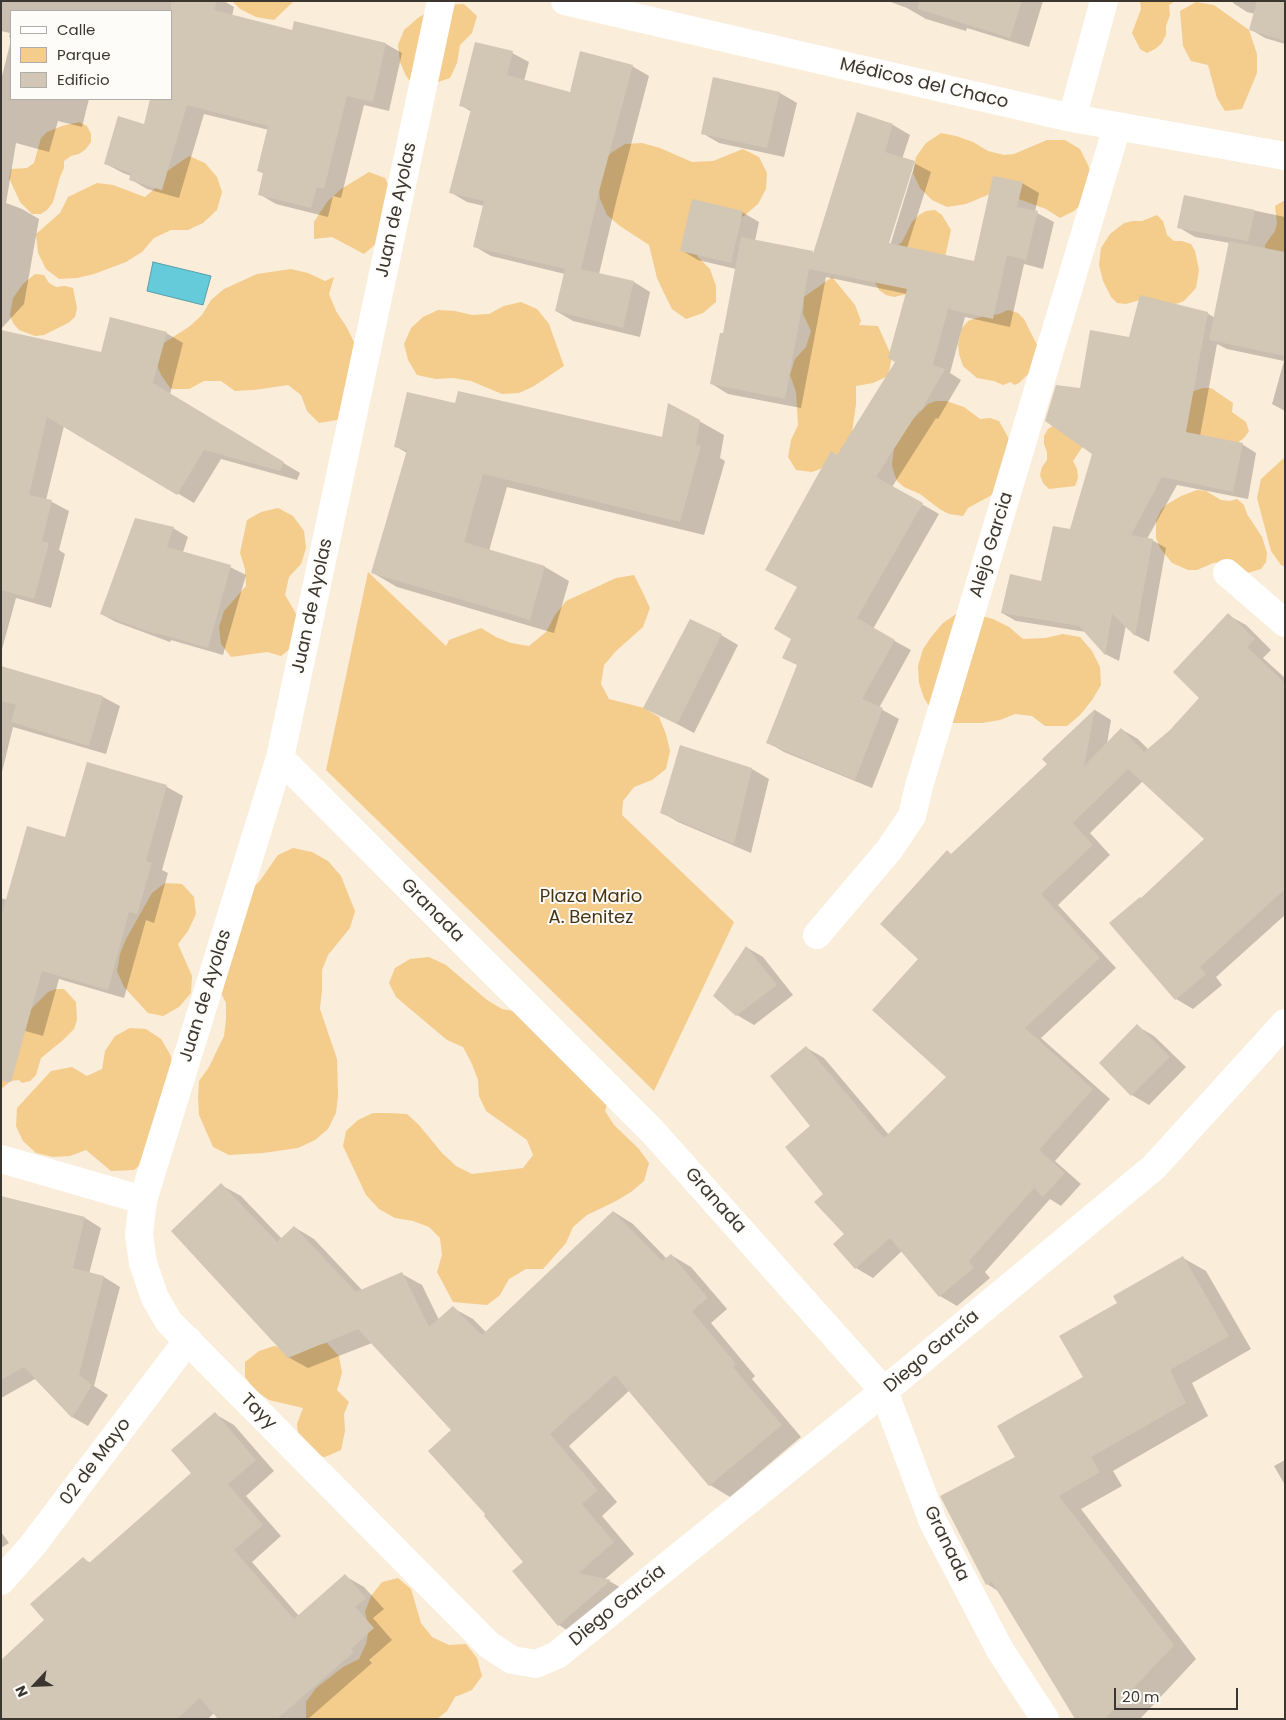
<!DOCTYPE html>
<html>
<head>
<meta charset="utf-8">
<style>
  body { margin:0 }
  #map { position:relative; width:1286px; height:1720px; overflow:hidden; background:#faedda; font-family:Poppins,sans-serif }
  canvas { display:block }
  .frame { position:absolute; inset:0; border:2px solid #3b362f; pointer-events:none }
  .legend { position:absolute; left:10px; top:10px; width:162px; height:90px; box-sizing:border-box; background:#fefcf8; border:1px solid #b0ada8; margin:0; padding:6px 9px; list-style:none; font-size:15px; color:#3b362f }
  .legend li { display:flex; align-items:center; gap:10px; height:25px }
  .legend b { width:25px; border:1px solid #b0ada8 }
  .north { position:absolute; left:10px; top:1660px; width:50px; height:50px; -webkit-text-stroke:4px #fefcf8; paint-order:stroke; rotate:245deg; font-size:14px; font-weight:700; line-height:20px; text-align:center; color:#3b362f }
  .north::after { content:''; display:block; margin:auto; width:18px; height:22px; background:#3b362f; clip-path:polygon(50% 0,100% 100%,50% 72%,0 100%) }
  .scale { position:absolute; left:1114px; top:1688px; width:124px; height:22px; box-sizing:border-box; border:2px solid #3b362f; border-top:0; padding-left:6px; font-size:15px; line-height:18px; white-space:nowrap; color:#3b362f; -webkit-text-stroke:4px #fefcf8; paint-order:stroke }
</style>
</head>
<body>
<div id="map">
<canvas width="1286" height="1720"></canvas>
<div class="frame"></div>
<ul class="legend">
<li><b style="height:6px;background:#fff"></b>Calle</li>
<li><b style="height:14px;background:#f4cc8c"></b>Parque</li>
<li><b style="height:14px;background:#d2c6b4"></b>Edificio</li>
</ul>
<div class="north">N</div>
<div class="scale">20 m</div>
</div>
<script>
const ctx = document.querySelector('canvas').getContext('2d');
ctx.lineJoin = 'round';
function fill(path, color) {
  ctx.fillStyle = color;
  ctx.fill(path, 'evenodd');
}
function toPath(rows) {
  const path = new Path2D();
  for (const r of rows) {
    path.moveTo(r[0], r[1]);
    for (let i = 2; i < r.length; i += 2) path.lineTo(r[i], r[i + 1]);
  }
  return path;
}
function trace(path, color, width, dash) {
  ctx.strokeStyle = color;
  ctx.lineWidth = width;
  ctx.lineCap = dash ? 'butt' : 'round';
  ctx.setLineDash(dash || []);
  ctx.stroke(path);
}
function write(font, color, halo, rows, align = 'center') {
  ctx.font = font + ' Poppins,sans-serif';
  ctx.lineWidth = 4;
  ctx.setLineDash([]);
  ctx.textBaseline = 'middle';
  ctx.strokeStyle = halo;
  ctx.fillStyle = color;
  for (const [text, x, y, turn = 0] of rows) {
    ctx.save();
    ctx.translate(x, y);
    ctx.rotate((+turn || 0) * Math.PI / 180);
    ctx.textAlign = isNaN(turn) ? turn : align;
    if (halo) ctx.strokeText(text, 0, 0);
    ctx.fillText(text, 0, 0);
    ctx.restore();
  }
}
fill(toPath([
  [232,1,294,1,274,20,256,17,240,9],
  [1140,1,1175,1,1169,5,1170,15,1166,26,1166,35,1161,44,1155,49,1147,53,1140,49,1132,33,1141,9],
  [1196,2,1214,5,1249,30,1257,54,1257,73,1242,109,1225,111,1217,98,1208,65,1191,61,1183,46,1180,11],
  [464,4,477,16,472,33,460,45,457,63,450,78,417,89,406,76,400,62,398,45,404,30,418,18,432,9,447,5],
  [79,122,87,126,91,134,91,142,86,149,79,154,71,156,64,161,64,168,60,177,53,202,48,209,41,214,32,214,20,202,9,178,11,169,27,168,34,163,41,138,47,132,62,126],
  [941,133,956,136,973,142,988,151,1004,155,1014,154,1047,140,1065,140,1080,149,1088,165,1094,182,1087,199,1074,211,1060,218,1046,209,997,191,966,204,947,207,932,200,920,188,913,173,916,157,926,143],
  [642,143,660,148,692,162,713,161,743,149,759,157,767,173,766,189,758,204,744,216,729,221,690,241,698,257,710,269,716,286,716,302,703,313,686,319,672,309,664,293,657,278,649,245,620,226,607,215,600,199,598,182,599,165,611,153,625,144],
  [189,156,205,163,217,177,222,192,217,210,203,223,188,230,171,230,154,238,142,252,126,262,94,274,77,278,59,279,46,269,38,253,36,234,60,213,68,197,97,183,113,185,145,197,158,186,166,172],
  [369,172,385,178,392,193,377,243,364,254,332,237,314,239,314,222,327,202,341,189],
  [1285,200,1285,271,1265,254,1265,245,1275,231,1277,223,1275,206],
  [935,210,942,215,951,230,945,257,911,293,894,297,886,295,879,290,875,282,895,247,902,242,912,222,919,215,926,211],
  [1157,215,1163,221,1167,235,1174,241,1182,241,1191,244,1195,251,1199,270,1196,288,1184,301,1176,304,1143,299,1126,304,1117,303,1111,297,1103,281,1099,265,1101,248,1110,234,1124,223,1133,221,1142,221],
  [291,269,308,273,325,281,334,277,329,294,336,311,346,326,354,342,358,358,351,411,337,420,319,423,307,411,301,395,288,385,254,390,235,391,221,381,204,381,189,389,171,389,161,375,155,360,161,345,190,326,202,315,211,300,224,289,257,274],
  [35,274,44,275,49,283,56,287,65,286,73,288,77,308,75,317,68,323,44,335,35,336,19,330,13,323,10,315,13,298,23,284],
  [832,277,855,305,861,321,859,325,878,326,892,357,888,376,873,383,856,386,856,404,851,439,830,465,812,472,796,470,788,457,791,440,798,425,796,392,790,375,795,359,806,347,811,331,803,314,804,297],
  [521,302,537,309,549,324,564,366,534,386,519,393,502,394,471,381,453,378,436,379,417,375,408,360,404,344,411,328,423,317,438,310,455,311,472,315,489,314,504,306],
  [1008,310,1018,313,1024,319,1039,349,1035,367,1019,383,1014,385,1011,382,1003,385,994,381,977,378,963,366,959,354,958,345,962,328,968,321,976,318,999,314],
  [1203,388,1211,388,1233,403,1232,412,1246,422,1249,431,1244,438,1237,443,1187,438,1176,408,1185,394],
  [936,401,946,401,964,407,980,419,990,418,999,421,1008,437,1010,446,998,489,990,496,968,508,963,516,949,514,941,510,920,494,904,487,897,481,894,473,892,465,894,447,907,425,928,404],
  [1056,424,1083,446,1073,461,1077,469,1078,478,1075,486,1049,489,1043,483,1040,475,1042,467,1047,460,1047,452,1044,444,1044,436,1048,429],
  [1285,457,1285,567,1281,565,1271,551,1257,498,1261,479],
  [1197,490,1206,491,1221,500,1230,501,1237,499,1244,505,1247,514,1262,537,1267,553,1266,562,1261,569,1244,574,1222,562,1213,563,1197,570,1188,570,1172,563,1160,548,1156,538,1156,521,1161,510,1166,505,1181,496],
  [278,508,293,516,304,531,306,548,301,564,289,577,285,595,295,612,301,628,295,645,281,656,267,652,231,657,221,644,219,627,224,611,246,586,245,569,240,553,247,520,261,512],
  [368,572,446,646,449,640,481,628,496,637,511,643,529,646,546,632,555,615,566,601,616,578,634,575,642,591,650,608,643,627,616,651,604,665,601,684,609,699,644,708,659,717,666,734,670,751,666,769,652,780,634,787,623,801,622,815,734,922,654,1091,326,770],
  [956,614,975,614,993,619,1009,627,1023,639,1045,638,1063,634,1080,637,1092,651,1100,667,1101,685,1092,700,1080,715,1067,726,1045,726,1032,716,1015,714,1000,720,982,723,948,723,933,712,924,698,919,683,918,666,923,649,932,636,943,623],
  [293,848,312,852,328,861,341,876,355,911,350,928,328,955,322,970,322,989,320,1009,337,1059,338,1095,336,1113,328,1129,315,1140,298,1148,263,1153,229,1155,213,1147,199,1115,198,1097,199,1081,209,1067,224,1036,226,1019,226,1003,218,987,246,893,259,882,278,855],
  [165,883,182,884,194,897,196,914,188,931,178,944,192,976,191,993,179,1007,163,1016,148,1013,124,987,117,971,120,954,126,939,152,893],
  [429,957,446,965,487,1000,502,1009,519,1012,610,1095,605,1111,614,1125,639,1149,649,1163,644,1181,631,1192,616,1201,587,1215,573,1227,566,1243,543,1269,526,1269,509,1279,500,1295,487,1305,453,1302,437,1272,442,1255,440,1238,429,1227,413,1221,395,1218,379,1209,366,1195,343,1146,346,1131,358,1120,373,1113,389,1113,407,1114,419,1125,442,1153,456,1166,472,1174,523,1168,533,1155,527,1140,486,1111,479,1096,478,1080,472,1064,463,1047,447,1040,409,1008,396,997,389,983,395,968,410,959],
  [56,989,64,989,76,1002,77,1020,74,1029,62,1041,41,1058,36,1075,30,1081,22,1083,19,1080,11,1081,1,1089,1,1030,29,1011,48,992],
  [130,1028,146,1029,161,1039,171,1056,173,1074,148,1158,134,1170,111,1171,86,1150,70,1156,53,1157,36,1153,23,1141,16,1126,17,1108,51,1071,72,1067,87,1076,102,1069,105,1051,115,1036],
  [327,1343,339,1356,342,1373,337,1390,349,1402,344,1414,345,1431,341,1450,325,1457,307,1455,299,1441,297,1424,303,1408,269,1400,256,1391,245,1377,245,1362,259,1351,274,1346,292,1350],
  [398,1578,411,1589,421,1623,432,1637,449,1645,466,1644,477,1658,482,1676,472,1690,455,1697,447,1711,437,1719,306,1719,306,1702,316,1688,343,1667,359,1659,366,1644,369,1628,365,1612,371,1596,382,1582]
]), '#f4cc8c');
const water = toPath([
  [153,262,211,276,203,305,147,291,153,262]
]);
fill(water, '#65cbda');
trace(water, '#589ea7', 1);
fill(toPath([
  [1,1,224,1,234,7,232,16,293,32,386,44,402,53,389,111,364,105,341,198,333,196,328,217,276,204,259,194,264,174,259,171,269,130,204,114,179,198,147,189,130,179,131,176,123,173,106,164,145,125,152,99,171,99,171,11,11,11,11,38,9,37,10,33,1,31],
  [888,1,1043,1,1029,47,967,28,966,31,926,19,907,8],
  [1233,1,1285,1,1285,44,1265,38,1250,29,1255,14,1247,12,1233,3],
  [11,40,11,99,89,99,82,127,58,121,49,152,16,143,6,203,22,209,39,219,24,304,1,329,1,80],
  [512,53,529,62,524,81,570,94,632,66,649,76,617,198,599,274,634,282,650,292,640,337,573,321,556,311,565,274,491,256,474,246,484,206,467,202,450,192,472,112,460,105],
  [780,93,797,103,784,157,719,143,702,133],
  [858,114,893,125,910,135,902,159,914,163,931,172,907,248,975,262,1022,183,1039,193,1035,212,1054,222,1043,269,1024,264,1010,327,965,317,950,373,961,380,938,419,936,418,892,487,939,514,873,629,911,650,879,708,899,719,872,788,784,752,767,742,798,666,793,639,798,587,838,457,897,362,907,294,826,277,801,408,728,394,712,384,724,335,736,269,698,260,681,250,742,212,759,222,755,241,814,253],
  [912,164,915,164,889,249,886,248],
  [1185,196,1285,217,1285,411,1272,404,1284,361,1227,349,1217,344,1200,436,1242,444,1256,453,1248,499,1177,485,1147,539,1152,540,1166,548,1149,642,1135,635,1126,625,1119,661,1105,654,1086,632,1016,621,1002,613,1042,582,1071,531,1093,454,1081,389,1130,339,1207,313,1215,318,1230,243,1195,237,1178,227],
  [166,333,183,343,170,394,300,473,297,480,221,459,194,503,64,426,46,500,52,502,69,511,59,550,65,554,51,608,16,598,1,653,1,346,102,353],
  [455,405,663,439,699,421,724,435,720,458,725,461,704,535,507,487,489,551,545,567,569,581,554,633,397,587,373,573,407,453,395,446],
  [173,528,188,537,183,552,230,567,246,575,223,655,171,640,170,642,116,622,101,614],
  [1228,615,1246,625,1271,650,1263,658,1285,678,1285,915,1216,977,1222,985,1193,1009,1176,999,1111,923,1141,899,1206,839,1143,781,1090,833,1110,855,1058,905,1116,968,1041,1038,1110,1099,1055,1161,1081,1184,1061,1206,1050,1199,985,1272,990,1278,957,1306,940,1296,902,1251,873,1278,856,1268,845,1235,825,1194,811,1127,807,1048,824,1058,889,1135,948,1077,920,959,947,852,952,855,1048,764,1095,710,1111,720,1107,744,1121,729,1138,739,1149,750,1171,731,1200,698],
  [721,635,738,645,694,733,645,707],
  [1,667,103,697,120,706,106,754,13,727,1,776],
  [681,746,752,769,769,779,751,853,678,822,661,812],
  [88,764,167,787,183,796,162,870,168,873,154,923,146,920,124,998,59,979,43,1036,8,1026,1,1048,1,898,7,900,66,839],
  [746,947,763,957,793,995,754,1025,737,1015],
  [1137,1026,1154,1036,1186,1067,1149,1105,1132,1095,1100,1063],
  [221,1185,241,1196,282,1239,294,1227,314,1239,362,1290,402,1274,422,1285,439,1320,453,1308,473,1319,487,1333,614,1212,633,1224,667,1259,671,1255,691,1267,727,1309,711,1323,755,1376,752,1379,801,1437,730,1497,710,1485,630,1390,569,1446,617,1502,602,1516,634,1554,604,1580,611,1582,630,1593,578,1637,559,1625,525,1562,487,1515,452,1431,372,1343,308,1368,288,1357],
  [1,1197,85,1218,101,1228,89,1274,104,1277,120,1287,94,1386,108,1395,88,1426,72,1417,35,1379,1,1398],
  [1183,1258,1206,1271,1251,1349,1192,1383,1208,1416,1113,1471,1122,1486,1081,1509,1196,1659,1140,1719,1076,1719,998,1591,987,1584,1017,1457,1085,1378,1119,1303],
  [215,1414,234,1425,274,1471,246,1496,281,1536,252,1562,299,1616,345,1576,364,1587,384,1609,373,1618,392,1640,369,1660,372,1663,308,1719,220,1719,214,1713,208,1719,1,1719,46,1620,85,1560,91,1563,193,1473],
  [1285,1460,1285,1485,1274,1466],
  [1,1532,9,1543,1,1548]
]), '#0003');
fill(toPath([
  [171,1,217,1,214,10,292,30,294,21,386,43,373,102,347,96,324,189,317,187,311,208,258,195,263,173,257,171,268,126,187,105,162,190,129,180,131,173,104,164,118,116,144,124,150,99,171,99],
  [919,1,1022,1,1010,38,918,9],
  [1257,1,1285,1,1285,41,1249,30],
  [475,42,513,51,507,75,570,92,580,51,633,65,600,188,581,269,634,281,623,328,555,311,565,269,473,247,484,201,449,193,471,109,459,106],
  [713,77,780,92,767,148,701,134],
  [857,112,893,124,885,152,915,161,889,243,974,261,993,176,1023,182,1017,207,1038,211,1026,260,1007,255,993,319,948,309,933,365,945,369,921,411,919,410,876,477,923,503,857,618,895,640,862,699,883,708,855,780,766,743,797,665,782,658,791,639,774,629,797,587,765,570,831,451,837,455,895,362,888,358,907,289,809,269,785,399,710,384,720,333,723,333,741,237,813,251,812,257],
  [1184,195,1255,210,1248,241,1177,228],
  [692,199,743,211,731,263,680,251],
  [1229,241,1285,252,1285,356,1209,340],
  [1140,295,1208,312,1186,432,1243,443,1233,492,1162,477,1131,535,1153,539,1135,636,1112,614,1105,655,1079,626,1001,613,1010,574,1041,581,1053,526,1070,529,1092,454,1045,421,1056,385,1080,388,1090,330,1129,337],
  [110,317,167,332,153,383,284,462,280,471,204,450,177,495,47,417,29,495,52,500,42,541,49,543,34,599,1,590,1,330,101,352],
  [458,391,662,437,668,403,700,420,696,445,701,446,680,522,483,474,464,542,545,566,530,620,371,573,407,450,394,447,407,392,455,403],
  [135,518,174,527,167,547,231,565,208,648,156,633,155,634,100,614],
  [1228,613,1255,639,1247,647,1285,683,1285,889,1200,967,1206,974,1175,1000,1109,923,1140,897,1141,898,1204,839,1128,769,1073,823,1093,845,1041,894,1100,958,1025,1028,1093,1089,1039,1150,1065,1173,1043,1197,1034,1188,969,1261,974,1268,939,1297,890,1238,855,1269,833,1244,844,1234,814,1202,823,1194,785,1147,810,1126,770,1076,806,1046,884,1138,946,1077,872,1010,918,959,880,924,947,850,951,854,1047,764,1042,759,1095,709,1084,766,1121,728,1144,752,1170,730,1199,698,1173,672],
  [690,619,722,634,677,724,643,708],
  [1,666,103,696,89,746,11,722,16,705,1,701],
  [680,745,752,768,734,844,660,813],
  [87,762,167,785,146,861,152,863,137,914,129,912,108,990,42,971,11,1082,1,1081,1,917,27,826,65,837],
  [746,946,777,985,736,1016,713,996],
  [1137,1024,1170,1057,1131,1096,1099,1063],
  [221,1183,277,1242,294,1226,356,1292,402,1272,429,1327,453,1306,482,1335,613,1211,662,1261,671,1254,708,1298,692,1311,736,1364,733,1367,782,1425,709,1486,615,1375,550,1434,598,1490,582,1504,614,1542,579,1573,611,1580,558,1626,512,1571,523,1562,484,1516,485,1514,428,1451,451,1430,358,1329,288,1358,171,1231],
  [1,1196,85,1217,73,1268,104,1276,79,1375,92,1385,72,1418,24,1367,1,1380],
  [1183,1256,1229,1336,1170,1370,1186,1403,1091,1457,1100,1472,1059,1496,1174,1645,1105,1719,1075,1719,992,1582,986,1585,940,1496,1015,1457,997,1426,1083,1377,1059,1336,1117,1303,1113,1296],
  [215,1412,256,1460,228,1484,263,1525,234,1550,294,1619,345,1574,366,1598,355,1607,374,1628,351,1649,354,1652,277,1719,218,1719,200,1698,177,1719,1,1719,1,1660,44,1620,30,1604,83,1557,89,1563,191,1473,171,1450]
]), '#d2c6b4');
trace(toPath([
  [441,1,280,758,143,1200,139,1235,143,1263,155,1298,169,1322,489,1645,512,1660,536,1664,557,1655,884,1391,1154,1167,1285,1023],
  [1227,573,1285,623],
  [280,758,653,1132,884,1391,933,1522,1000,1650,1045,1719],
  [817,935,889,850,912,816,919,786,1117,127],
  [1,1159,143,1200],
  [1,1581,32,1546,188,1340]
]), '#fff', 28);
trace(toPath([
  [565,1,1072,118,1285,156],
  [1072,118,1104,1]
]), '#fff', 28);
write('18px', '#3b362f', '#fefcf8', [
  ["Médicos del Chaco",924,84,13],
  ["Juan de Ayolas",397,210,-78],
  ["Alejo Garcia",992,545,-73],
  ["Juan de Ayolas",313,606,-78],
  ["Granada",432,911,45],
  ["Juan de Ayolas",206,996,-73],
  ["Granada",715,1201,48],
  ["Diego García",932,1352,-40],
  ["Tayy",258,1412,45],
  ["02 de Mayo",96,1462,-53],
  ["Granada",946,1544,64],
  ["Diego García",618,1606,-39]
]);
write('18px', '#463416', '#fefcf8', [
  ["Plaza Mario",591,897],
  ["A. Benitez",591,918]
]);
</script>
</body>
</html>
